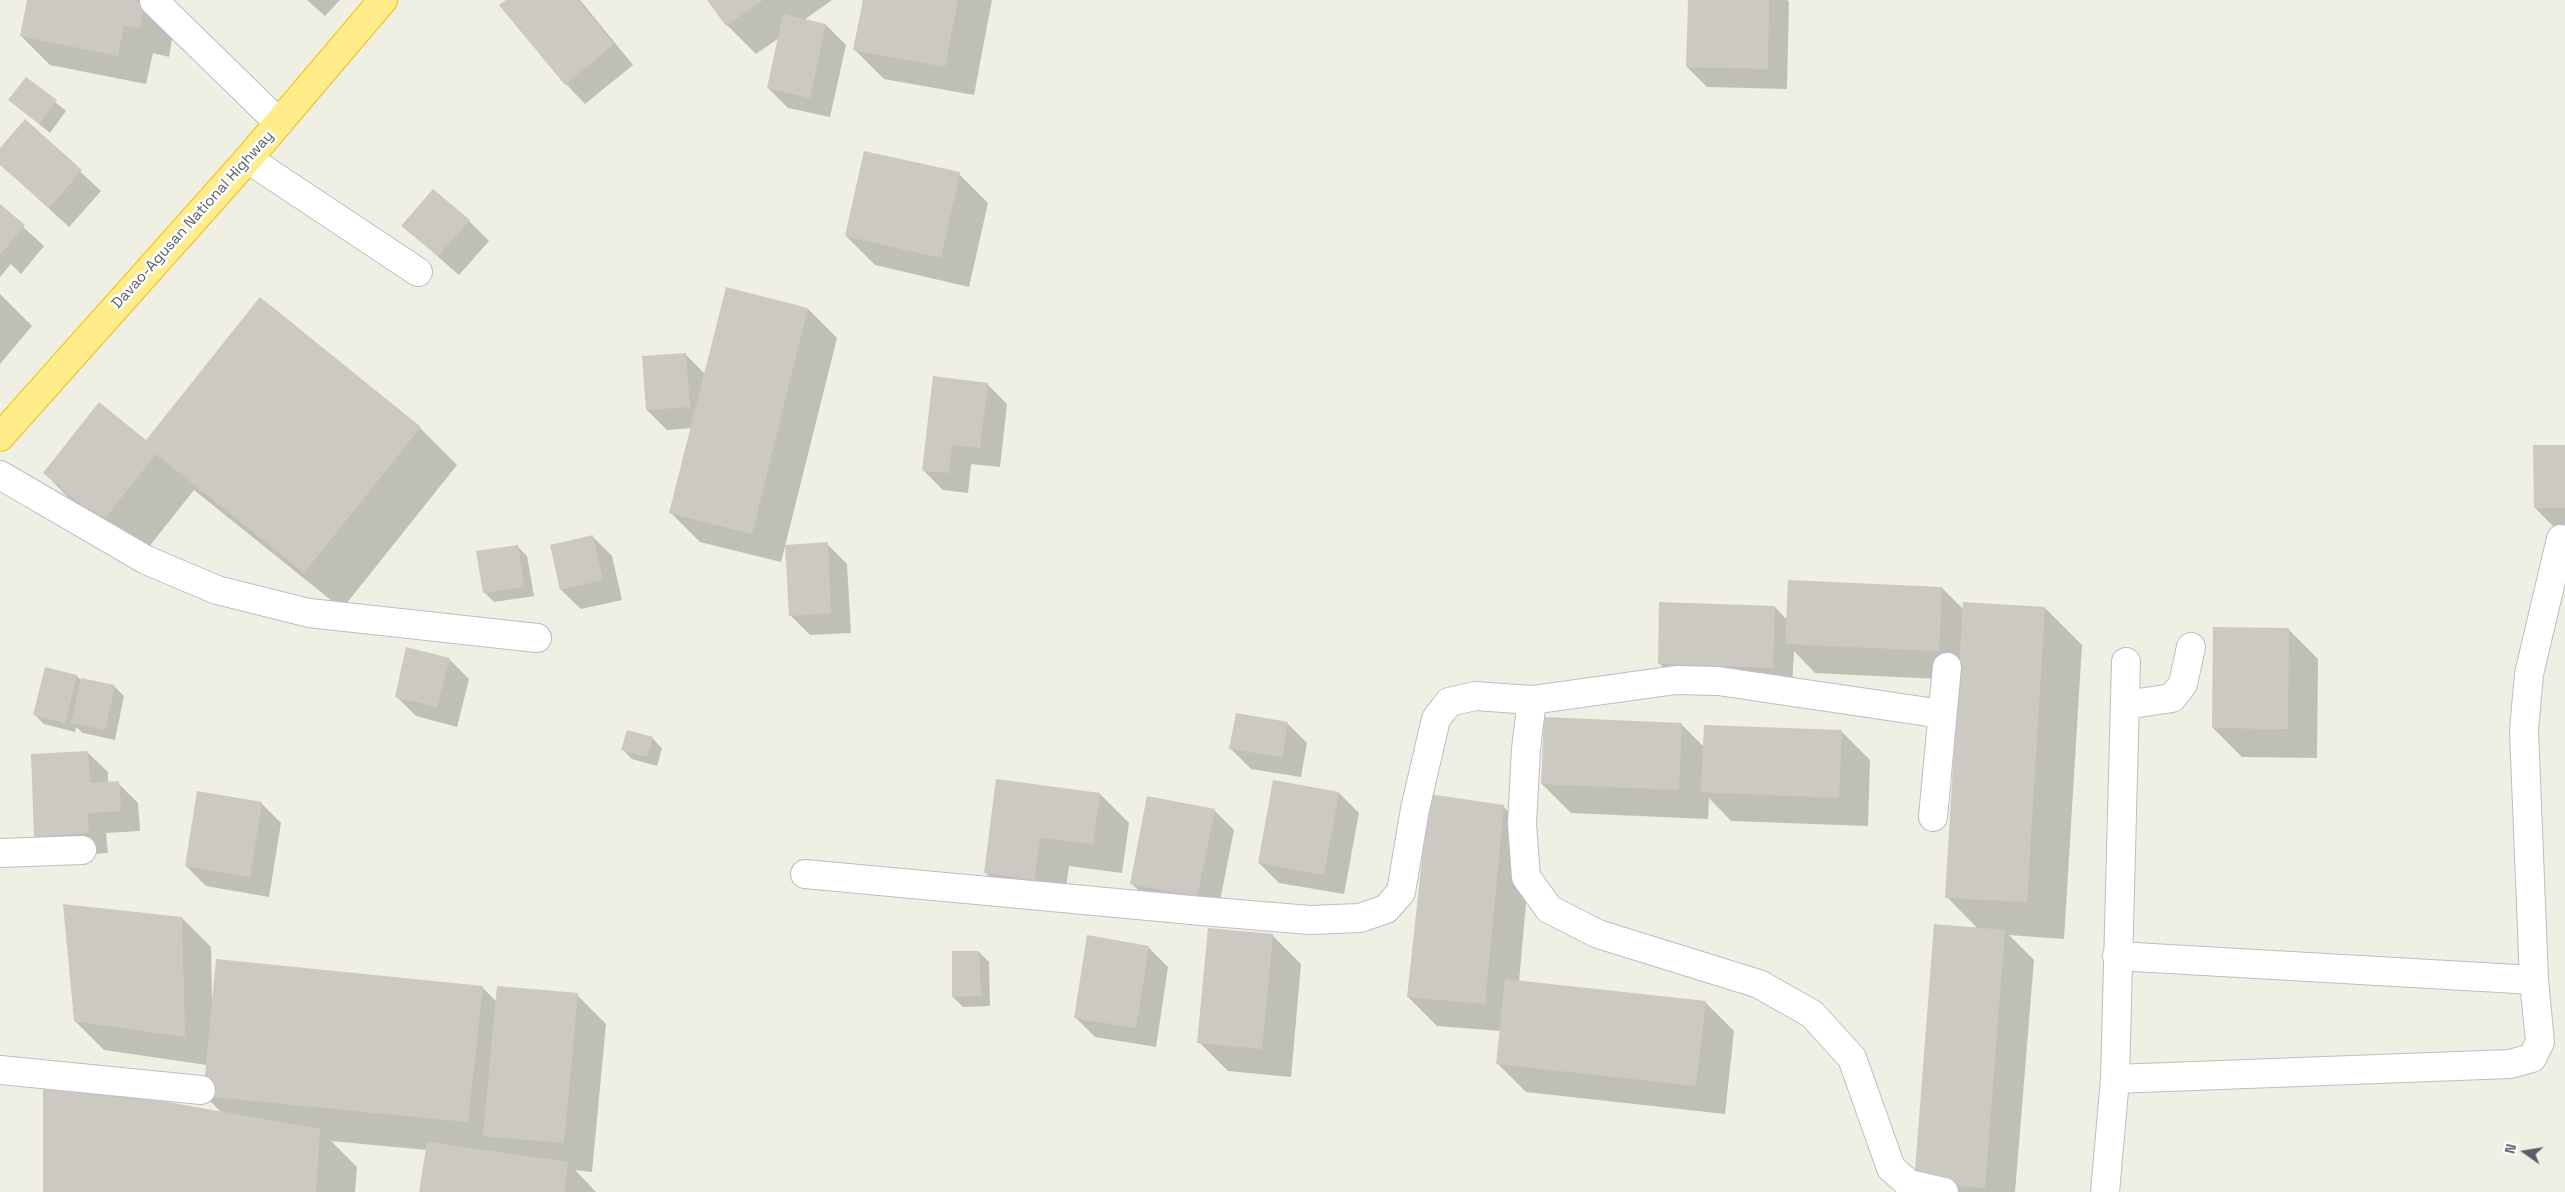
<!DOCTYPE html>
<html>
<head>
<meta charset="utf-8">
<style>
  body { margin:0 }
  #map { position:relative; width:2565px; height:1192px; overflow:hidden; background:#f0efe4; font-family:"Space Grotesk",sans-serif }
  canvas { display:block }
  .north { position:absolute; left:2500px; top:1127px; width:50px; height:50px; -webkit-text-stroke:4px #fff; paint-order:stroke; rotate:283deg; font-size:14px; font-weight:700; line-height:20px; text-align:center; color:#5c6066 }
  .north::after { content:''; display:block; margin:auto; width:18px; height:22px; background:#5c6066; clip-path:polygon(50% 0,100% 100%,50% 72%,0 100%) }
</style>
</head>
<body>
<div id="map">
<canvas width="2565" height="1192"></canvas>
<div class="north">N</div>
</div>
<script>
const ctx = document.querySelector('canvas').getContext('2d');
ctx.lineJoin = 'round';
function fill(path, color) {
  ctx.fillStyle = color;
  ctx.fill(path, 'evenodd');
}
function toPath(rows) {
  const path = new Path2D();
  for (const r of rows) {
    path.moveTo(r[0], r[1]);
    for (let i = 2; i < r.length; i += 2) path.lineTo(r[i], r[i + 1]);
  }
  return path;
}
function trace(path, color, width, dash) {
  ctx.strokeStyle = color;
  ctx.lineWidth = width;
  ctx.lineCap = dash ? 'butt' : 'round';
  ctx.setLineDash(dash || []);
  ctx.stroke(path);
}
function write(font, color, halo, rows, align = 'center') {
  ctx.font = font + ' "Space Grotesk",sans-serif';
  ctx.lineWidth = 5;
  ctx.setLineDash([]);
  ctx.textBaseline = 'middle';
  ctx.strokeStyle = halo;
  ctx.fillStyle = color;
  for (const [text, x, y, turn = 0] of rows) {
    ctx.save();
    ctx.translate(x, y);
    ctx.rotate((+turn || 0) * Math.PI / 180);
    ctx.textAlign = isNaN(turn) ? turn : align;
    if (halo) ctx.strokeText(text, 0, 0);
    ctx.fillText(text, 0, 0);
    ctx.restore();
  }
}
fill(toPath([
  [29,0,162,0,173,33,169,57,153,53,146,84,50,65,21,36],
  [307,0,340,0,325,16],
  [508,0,580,0,633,65,585,104,566,84],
  [709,0,832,0,804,20,826,25,846,45,830,117,788,108,768,88,779,38,756,54,727,25],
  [864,0,992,0,974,95,884,79,855,50],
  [1689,0,1787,0,1789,2,1787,89,1707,87,1687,67],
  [26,78,66,111,50,133,10,100],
  [26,121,101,191,69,227,0,164,0,150],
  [959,174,988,203,969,287,875,265,846,236],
  [0,206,44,246,21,274,11,264,0,277],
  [469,221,489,241,459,275,403,226],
  [0,294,32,326,0,364],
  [260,299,420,428,457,465,342,609,194,490,140,558,81,510,44,473,146,442],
  [808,309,837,338,781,562,700,542,671,513,692,428,667,430,647,410,685,354,705,374],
  [987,384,1007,404,1000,467,971,464,968,493,943,490,923,470],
  [2565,446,2565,528,2555,528,2535,508],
  [592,536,612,556,622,600,581,609,561,590],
  [827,544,847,564,851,633,810,635,790,615],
  [517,546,527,556,534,596,494,602,484,592],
  [1942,588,1964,610,2045,608,2082,645,2064,939,2009,935,2034,960,2015,1192,1925,1192,1978,929,1947,897,1960,680,1815,673,1794,651,1792,687,1679,683,1659,663,1775,607,1787,620],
  [2289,630,2318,659,2317,758,2242,757,2213,728],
  [449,659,469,679,457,727,416,716,396,696],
  [77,676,82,681,114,686,124,696,115,740,83,733,76,727,75,732,44,724,34,714],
  [1287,723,1307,743,1301,777,1251,769,1231,749],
  [1681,724,1704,747,1841,731,1870,760,1868,826,1731,821,1709,798,1708,819,1571,813,1542,784],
  [628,731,653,739,662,748,657,766,632,759,622,749],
  [88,753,108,772,108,783,118,783,138,803,140,831,106,833,108,853,56,856,36,836],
  [1339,793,1359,813,1344,894,1279,883,1259,863],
  [1100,794,1129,823,1122,873,1069,866,1063,908,1015,902,986,873],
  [261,803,281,823,269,897,206,886,186,866],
  [1503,806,1532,836,1519,982,1705,1002,1734,1031,1725,1114,1526,1092,1497,1063,1501,1031,1437,1026,1408,997],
  [1214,810,1234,830,1217,916,1151,903,1131,883],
  [182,918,211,947,212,999,482,987,497,1002,577,995,606,1024,592,1172,575,1170,596,1192,421,1192,427,1150,331,1141,357,1167,355,1192,44,1192,222,1113,204,1095,207,1065,104,1050,75,1021],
  [1272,935,1301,964,1291,1077,1228,1071,1199,1042],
  [1148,947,1168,967,1156,1047,1095,1037,1075,1017],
  [979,952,989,962,990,1006,963,1007,953,997]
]), '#0003');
fill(toPath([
  [27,0,133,0,145,3,140,28,124,25,118,56,20,36],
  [506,0,578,0,614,44,565,85,499,5],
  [707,0,763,0,726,26],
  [863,0,958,0,945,67,853,50],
  [1688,0,1769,0,1768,69,1686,67],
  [783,14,826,24,810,98,767,88],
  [26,77,57,100,39,124,8,100],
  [25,119,82,170,49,208,0,165,0,148],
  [864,151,960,172,941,258,845,236],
  [433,189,470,220,438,256,401,226],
  [0,204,25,225,0,255],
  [726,287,808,308,752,534,669,513],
  [260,297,421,427,304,573,156,454,102,522,43,473,99,402,146,440],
  [686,353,690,407,646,410,642,356],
  [933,376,988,383,980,448,952,445,949,473,922,471],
  [2533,445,2565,445,2565,508,2534,508],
  [593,535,603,580,560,590,550,545],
  [828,542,831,613,789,616,785,545],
  [518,545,524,587,483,593,476,551],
  [1788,580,1942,587,1939,651,1785,644],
  [1659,602,1775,606,1773,668,1658,664],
  [1963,602,2045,607,2027,902,1945,898],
  [2213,627,2289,628,2288,729,2212,728],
  [406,647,450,658,437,707,395,697],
  [45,667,77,675,65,723,33,715],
  [81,678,115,685,105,730,71,723],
  [1236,713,1288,722,1282,757,1229,749],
  [1544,717,1682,723,1679,790,1541,784],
  [1704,725,1842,730,1839,798,1701,792],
  [627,730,653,737,647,757,621,750],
  [88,751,90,783,119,781,121,811,87,813,89,833,34,837,31,754],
  [996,779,1100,793,1093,844,1040,838,1034,880,984,873],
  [1273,780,1339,792,1324,875,1258,863],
  [197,791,262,802,250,877,185,866],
  [1429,794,1504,805,1485,1004,1407,997],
  [1147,796,1215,809,1197,897,1130,884],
  [63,904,182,917,185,1037,74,1021],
  [1934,924,2005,930,1985,1188,1914,1183],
  [1208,928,1273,934,1262,1049,1197,1043],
  [1087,935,1149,946,1136,1028,1074,1018],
  [952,951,979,951,981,996,952,997],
  [216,959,483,986,468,1122,203,1096],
  [1505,979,1706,1001,1696,1086,1496,1064],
  [497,986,578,993,564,1143,483,1136],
  [43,1080,320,1129,316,1192,43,1192],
  [427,1142,568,1162,564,1192,419,1192]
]), '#cbc9c1');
const minor = toPath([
  [154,1,279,123],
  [248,159,418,272],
  [0,475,146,560,217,590,309,613,537,638],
  [1532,700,1676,680,1718,681,1942,714],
  [2125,705,2172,698,2183,684,2191,647],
  [1933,817,1947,667],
  [0,853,82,850],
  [805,874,1202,911,1310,920,1360,918,1386,909,1401,892,1415,809,1436,719,1449,702,1475,696,1532,700,1526,749,1522,824,1526,877,1549,909,1598,934,1759,984,1812,1014,1852,1058,1891,1168,1909,1184,1944,1192],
  [2117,956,2534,980],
  [0,1070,201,1090],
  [2115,1079,2126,662],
  [2105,1192,2115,1079,2510,1064,2532,1058,2540,1042,2534,980,2524,730,2529,674,2561,539]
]);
const highway = toPath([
  [0,437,248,159,383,0]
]);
trace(minor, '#bcbec4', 30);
trace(highway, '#f4bf00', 30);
trace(minor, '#fff', 28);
trace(highway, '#ffed8c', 28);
write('15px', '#5c6066', '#fff', [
  ["Davao-Agusan National Highway",193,220,-48]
]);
</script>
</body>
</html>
